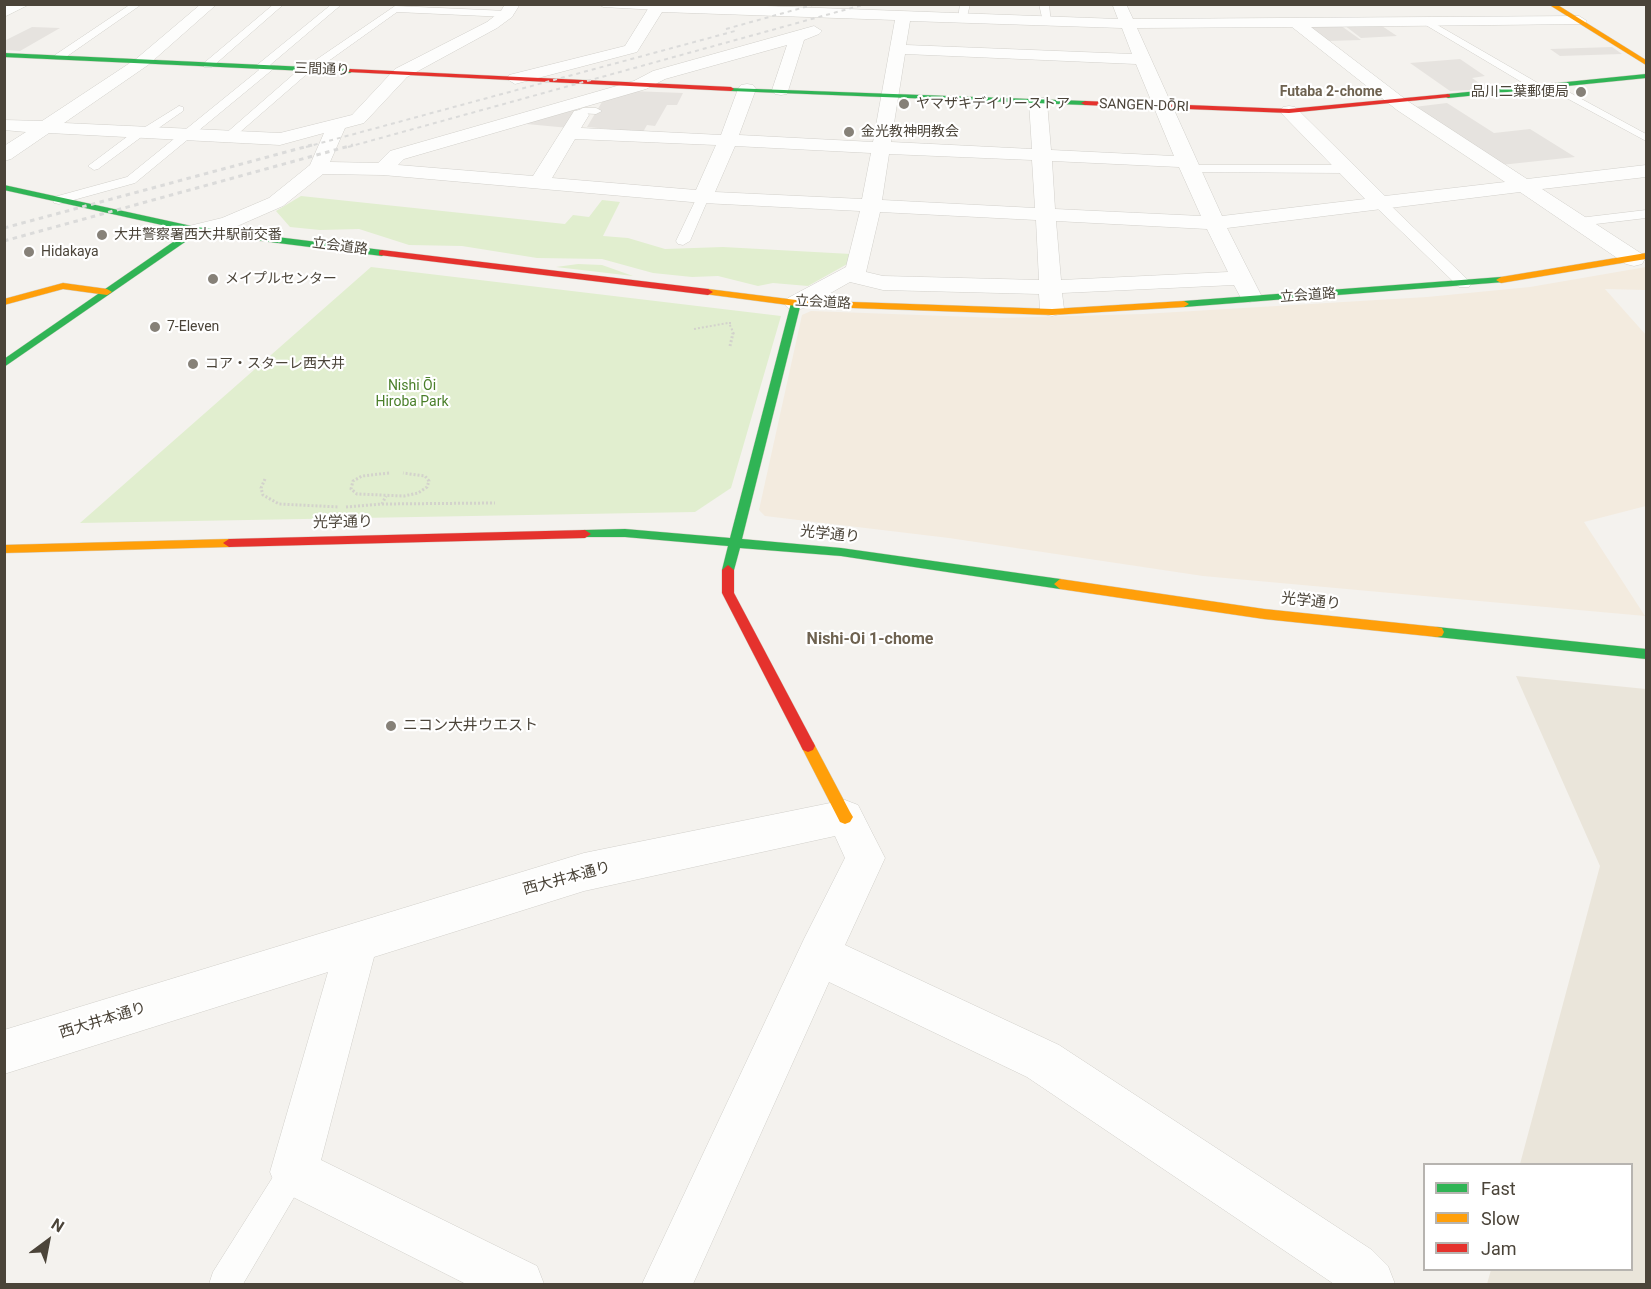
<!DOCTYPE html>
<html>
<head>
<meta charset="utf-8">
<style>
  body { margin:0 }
  #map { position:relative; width:1651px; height:1289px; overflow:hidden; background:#f4f2ee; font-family:Roboto,sans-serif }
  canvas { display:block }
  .frame { position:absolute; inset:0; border:6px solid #4b4439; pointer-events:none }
  .legend { position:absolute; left:1423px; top:1163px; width:210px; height:108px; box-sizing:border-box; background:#fff; border:2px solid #b7b4b0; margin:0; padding:8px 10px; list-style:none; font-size:18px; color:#4b4439 }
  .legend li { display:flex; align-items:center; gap:12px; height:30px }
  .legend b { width:30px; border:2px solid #b7b4b0 }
  .north { position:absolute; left:18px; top:1211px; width:60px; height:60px; -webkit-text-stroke:4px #fff; paint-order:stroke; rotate:32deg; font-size:16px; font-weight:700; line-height:24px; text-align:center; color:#4b4439 }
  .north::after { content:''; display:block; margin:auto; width:21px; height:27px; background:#4b4439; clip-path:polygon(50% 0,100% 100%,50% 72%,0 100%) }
</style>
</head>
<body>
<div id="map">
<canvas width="1651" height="1289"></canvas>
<div class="frame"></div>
<ul class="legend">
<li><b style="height:8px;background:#30b455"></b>Fast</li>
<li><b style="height:8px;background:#ff9f0a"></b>Slow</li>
<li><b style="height:8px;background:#e5322d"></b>Jam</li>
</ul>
<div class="north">N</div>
</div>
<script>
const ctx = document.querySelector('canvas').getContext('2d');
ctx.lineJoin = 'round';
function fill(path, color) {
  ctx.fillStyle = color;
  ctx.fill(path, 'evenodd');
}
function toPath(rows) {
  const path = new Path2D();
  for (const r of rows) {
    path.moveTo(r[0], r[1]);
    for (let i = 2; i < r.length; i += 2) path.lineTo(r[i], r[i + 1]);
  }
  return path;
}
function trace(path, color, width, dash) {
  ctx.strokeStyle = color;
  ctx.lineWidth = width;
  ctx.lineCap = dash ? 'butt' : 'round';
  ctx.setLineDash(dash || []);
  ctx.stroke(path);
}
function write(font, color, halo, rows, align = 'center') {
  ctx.font = font + ' Roboto,"Noto Sans JP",sans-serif';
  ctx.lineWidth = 4.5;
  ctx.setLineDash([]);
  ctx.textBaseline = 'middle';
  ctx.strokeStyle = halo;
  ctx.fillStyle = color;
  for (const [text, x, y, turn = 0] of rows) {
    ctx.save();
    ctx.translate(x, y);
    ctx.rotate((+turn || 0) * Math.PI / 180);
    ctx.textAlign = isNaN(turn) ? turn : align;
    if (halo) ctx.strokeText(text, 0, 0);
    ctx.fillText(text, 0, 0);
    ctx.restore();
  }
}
fill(toPath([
  [1646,267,1646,290,1605,289,1646,335,1646,506,1584,522,1645,616,1203,576,949,538,765,516,759,510,802,315,811,311,1000,318,1143,314,1427,297,1530,287]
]), '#f3ebdf');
fill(toPath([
  [1516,676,1646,689,1646,1284,1487,1284,1491,1270,1632,1270,1632,1164,1520,1164,1600,866]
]), '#eae5da');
fill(toPath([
  [301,196,565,224,573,215,589,217,602,200,620,202,603,236,628,238,665,249,723,247,851,254,849,263,808,286,773,283,758,286,718,276,692,277,653,273,602,259,537,258,462,246,409,245,359,229,320,230,290,227,276,211],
  [578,264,602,265,633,276,556,267],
  [371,267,781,316,731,488,695,512,80,523]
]), '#e1eecf');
fill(toPath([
  [1379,24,1397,36,1361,38,1344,25],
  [1340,25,1361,40,1328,41,1306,26],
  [32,27,60,28,20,51,5,50,4,41],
  [1612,47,1622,54,1560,56,1550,49],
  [1460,59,1485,76,1472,78,1488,89,1450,91,1410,63],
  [631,91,683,93,677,105,667,105,655,126,647,125,643,132,587,127,605,97],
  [1447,103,1494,133,1530,129,1575,157,1501,165,1414,107],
  [571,108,580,110,569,128,516,123]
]), '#e6e3df');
const lane = toPath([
  [131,4,142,4,63,59,55,59,55,55,131,4],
  [274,4,284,4,212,67,204,67,204,63,274,4],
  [332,4,342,4,270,65,273,68,272,70,135,183,59,204,54,203,53,200,54,197,127,177,259,70,256,67,257,65,332,4],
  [599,4,659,4,663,7,658,10,603,7,599,4],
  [960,4,970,4,966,21,958,19,960,4],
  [1039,4,1049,4,1051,24,1043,22,1039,4],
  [395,6,507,11,512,14,507,17,397,12,313,72,308,73,232,139,224,139,224,135,302,67,307,66,395,6],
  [1427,19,1543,86,1544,88,1543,90,1535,90,1424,24,1422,22,1427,19],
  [1552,83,1646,134,1646,141,1548,88,1547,86,1552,83],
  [179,106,183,107,183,111,150,134,144,135,98,169,94,170,88,166,136,130,142,129,179,106],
  [583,108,596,108,602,111,596,114,579,113,577,111,583,108],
  [1190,165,1346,165,1352,169,1346,173,1186,172,1184,169,1186,166,1190,165],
  [703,193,709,197,690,241,683,245,678,244,676,241,697,197,703,193],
  [1380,199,1385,200,1469,281,1471,284,1469,287,1459,287,1375,206,1374,203,1380,199],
  [1646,210,1646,218,1579,226,1572,222,1579,218,1646,210],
  [294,1157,305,1161,309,1172,243,1284,209,1284,213,1272,283,1161,294,1157]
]);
const street = toPath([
  [10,4,30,4,4,17,4,7,10,4],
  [201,4,217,4,148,65,64,123,280,133,352,115,395,69,487,22,501,11,505,4,520,4,512,17,497,28,407,77,364,123,345,128,330,162,378,163,390,151,634,81,653,71,814,26,822,31,819,34,804,40,787,94,781,95,775,94,772,90,787,45,665,79,646,89,404,159,398,165,533,176,574,111,580,110,586,111,589,115,581,128,721,135,738,89,741,85,747,84,753,85,756,89,739,135,873,142,895,20,662,12,637,52,515,84,507,79,509,75,625,46,651,4,711,4,1118,19,1113,6,1126,4,1133,19,1579,16,1587,21,1584,24,1311,27,1409,102,1527,179,1646,165,1646,177,1542,189,1642,254,1645,259,1642,264,1634,266,1626,264,1520,192,1227,228,1261,295,1258,300,1250,302,1242,300,1234,285,1062,293,1064,309,1060,314,1052,316,1044,314,1040,309,1039,294,883,290,850,282,804,308,796,310,788,308,784,303,788,298,846,267,860,211,703,203,383,175,323,174,283,206,235,227,196,236,189,234,185,230,189,226,222,218,269,198,310,165,324,133,280,145,49,133,11,159,4,161,4,146,26,132,4,130,4,120,42,121,136,59,201,4],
  [910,21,1122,28,1132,54,906,45,910,21],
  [1292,27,1397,110,1505,182,1385,196,1295,107,1289,106,1283,107,1280,111,1283,115,1365,199,1222,216,1137,28,1292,27],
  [905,54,1136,64,1174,156,1051,150,1047,102,1044,98,1038,97,1032,98,1029,102,1032,149,891,142,905,54],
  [575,139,716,145,696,190,552,178,575,139],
  [735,146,871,153,862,199,715,192,735,146],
  [889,154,1032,160,1035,208,882,200,889,154],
  [1052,161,1179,167,1201,216,1055,209,1052,161],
  [880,212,1036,220,1039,280,883,276,866,272,880,212],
  [1056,221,1207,229,1228,272,1061,280,1056,221],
  [845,800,858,805,885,858,845,945,1059,1045,1372,1250,1388,1266,1395,1284,1334,1284,1027,1077,829,982,693,1284,642,1284,804,939,845,858,835,836,584,891,374,957,321,1160,537,1266,544,1284,466,1284,277,1189,270,1172,328,972,4,1074,4,1030,584,853,845,800]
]);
const fast = toPath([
  [4,53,350,69,353,71,350,73,4,57,4,53],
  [1646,74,1646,78,1448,98,1444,96,1448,94,1646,74],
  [729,88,1085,101,1089,103,1085,105,731,91,729,88],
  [4,185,196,227,382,250,386,253,382,256,198,233,4,367,4,359,189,231,4,190,4,185],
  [1501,277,1506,280,1504,282,1184,307,1179,304,1184,301,1501,277],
  [796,300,801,303,742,539,841,548,1060,579,1066,584,1065,587,1060,589,841,556,740,548,734,570,728,575,722,570,728,546,625,537,581,537,579,534,581,531,585,530,625,529,730,538,791,303,796,300],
  [1437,627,1646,649,1646,659,1437,637,1432,636,1430,632,1432,628,1437,627]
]);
const slow = toPath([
  [1548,4,1556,4,1646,60,1646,65,1548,4],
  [1646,253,1646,259,1501,283,1496,280,1501,277,1646,253],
  [63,283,107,289,112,292,107,295,63,289,4,305,4,299,63,283],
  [708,289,796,300,1052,309,1184,301,1189,304,1184,307,1052,315,796,306,705,294,703,292,708,289],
  [229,539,235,543,229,547,4,553,4,545,229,539],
  [1060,579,1264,609,1437,627,1442,628,1444,632,1442,636,1437,637,1264,619,1060,589,1054,584,1060,579],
  [808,740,813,742,850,812,853,817,850,822,845,824,840,822,801,746,803,742,808,740]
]);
const jam = toPath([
  [350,69,731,87,734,89,731,91,348,72,350,69],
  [1448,94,1450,95,1450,97,1289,113,1085,105,1081,103,1085,101,1289,109,1448,94],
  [382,250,708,289,713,292,708,295,379,255,379,251,382,250],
  [585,530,591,534,585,538,229,547,223,543,229,539,585,530],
  [728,565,734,570,734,593,813,742,815,746,813,750,808,752,803,750,722,593,722,570,728,565]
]);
trace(lane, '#d2d0cb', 1);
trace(street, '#d2d0cb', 1);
trace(fast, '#d3cfc5', 1);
trace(slow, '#d3cfc5', 1);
trace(jam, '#d3cfc5', 1);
trace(toPath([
  [731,323,729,323,734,334],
  [694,329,728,323]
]), '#d3d2cc', 2, [2, 2]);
trace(toPath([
  [730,346,733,333],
  [389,473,362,476,353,481,351,489,357,494,404,496,418,493,427,487,429,481,425,476,403,473],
  [265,479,261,488,263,495,279,504,339,507],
  [382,504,495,503],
  [346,507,382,504,386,496]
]), '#d3d2cc', 3, [2, 2]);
fill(lane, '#fdfdfc');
fill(street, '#fdfdfc');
fill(fast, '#30b455');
fill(slow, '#ff9f0a');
fill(jam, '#e5322d');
trace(toPath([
  [726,29,816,4],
  [306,147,735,31],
  [348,147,866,4]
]), '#dbdbda', 2, [4, 4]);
trace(toPath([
  [4,228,312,145],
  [4,241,353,145]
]), '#dbdbda', 3, [4.5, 4.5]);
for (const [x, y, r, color] of [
  [1581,92,6,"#868178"],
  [904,104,6,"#868178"],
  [849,132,6,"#868178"],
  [102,235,6,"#868178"],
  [29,252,6,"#868178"],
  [213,279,6,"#868178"],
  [155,327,6,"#868178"],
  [193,364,6,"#868178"],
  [391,726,6,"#868178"]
]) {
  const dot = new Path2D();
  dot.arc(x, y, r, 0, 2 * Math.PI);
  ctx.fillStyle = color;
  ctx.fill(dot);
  trace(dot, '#fff', 2);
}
write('14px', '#4b4439', '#fff', [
  ["三間通り",322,70,2],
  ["SANGEN-DŌRI",1144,106,2],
  ["立会道路",340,247,7],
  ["立会道路",1308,296,-4],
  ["立会道路",823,303,3]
]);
write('bold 14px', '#6e6250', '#fff', [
  ["Futaba 2-chome",1331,92]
]);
write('14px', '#4b4439', '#fff', [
  ["品川二葉郵便局",1569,92,"right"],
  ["ヤマザキデイリーストア",916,104],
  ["金光教神明教会",861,132],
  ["大井警察署西大井駅前交番",114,235],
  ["Hidakaya",41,252],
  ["メイプルセンター",225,279],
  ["7-Eleven",167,327],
  ["コア・スターレ西大井",205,364]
], 'left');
write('14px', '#4a7f2a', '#fff', [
  ["Nishi Ōi",412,386],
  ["Hiroba Park",412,402]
]);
write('15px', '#4b4439', '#fff', [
  ["光学通り",343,523,-1],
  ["光学通り",830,535,6],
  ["光学通り",1311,602,6],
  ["西大井本通り",567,879,-15],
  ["西大井本通り",103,1021,-17]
]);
write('15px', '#4b4439', '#fff', [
  ["ニコン大井ウエスト",403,726]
], 'left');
write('bold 16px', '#6e6250', '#fff', [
  ["Nishi-Oi 1-chome",870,640]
]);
</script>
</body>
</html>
